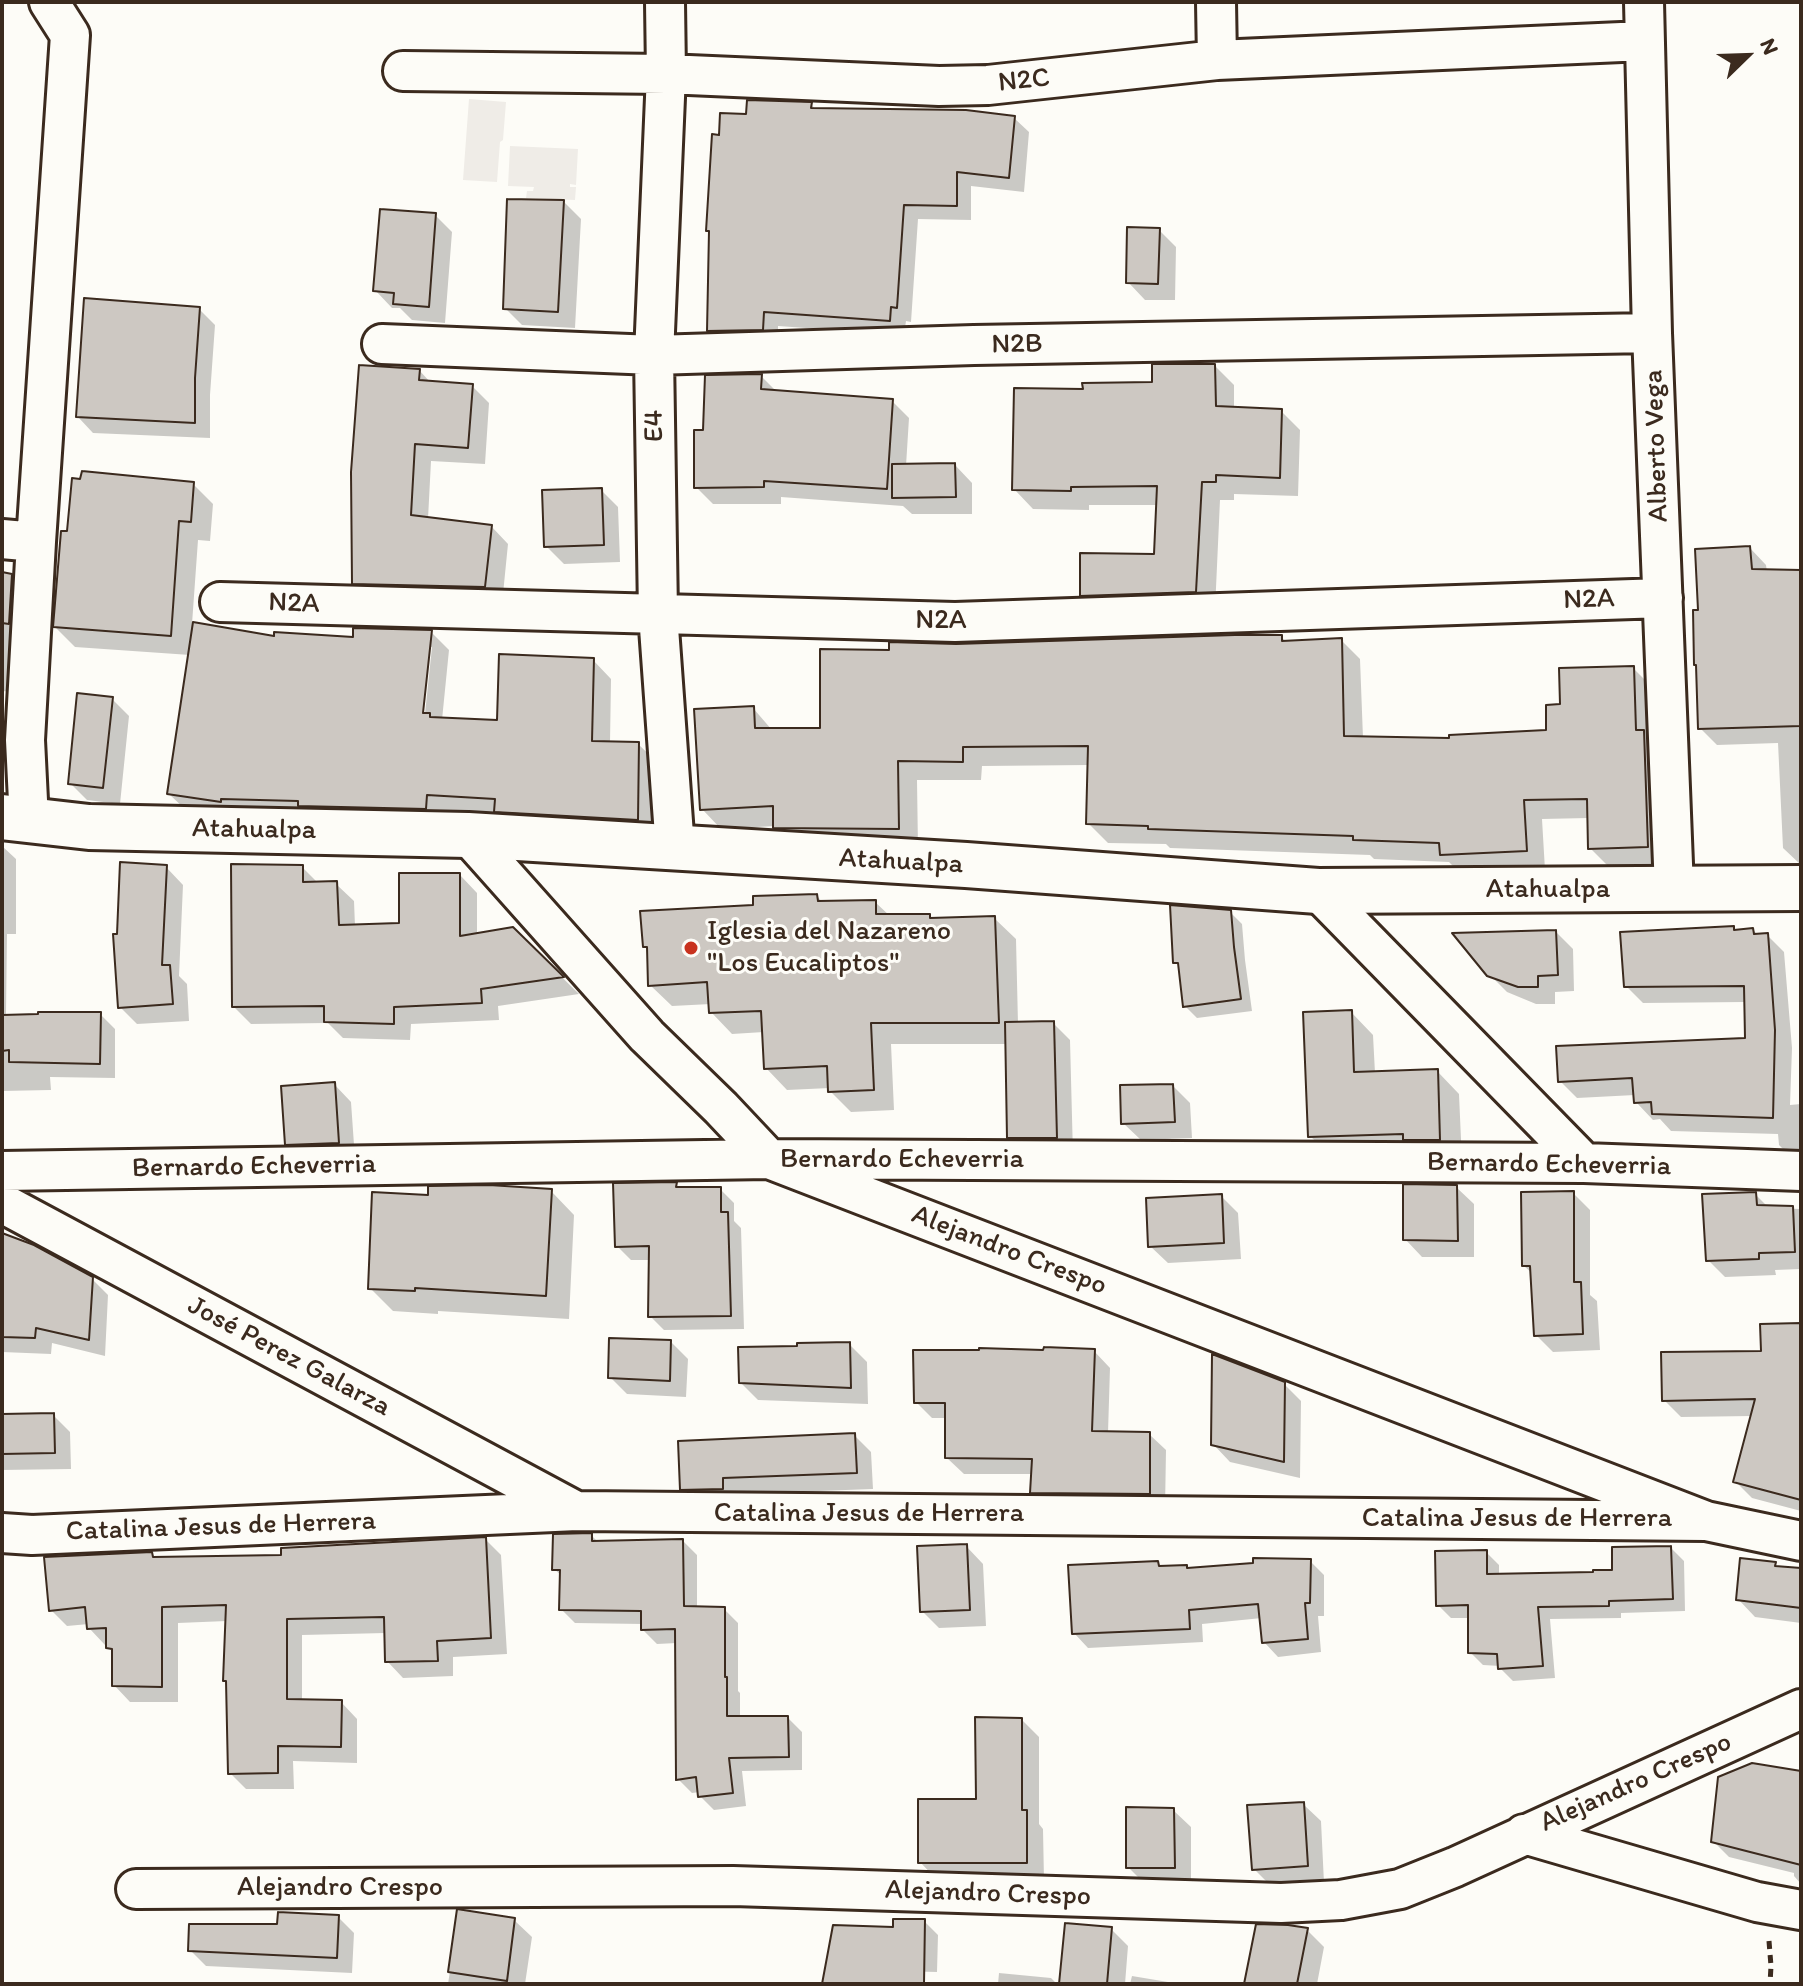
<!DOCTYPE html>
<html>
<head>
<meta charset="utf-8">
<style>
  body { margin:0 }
  #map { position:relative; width:1803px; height:1986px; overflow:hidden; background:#fdfcf7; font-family:Itim,sans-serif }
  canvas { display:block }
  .frame { position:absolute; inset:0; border:4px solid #3b2a1e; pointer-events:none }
  .north { position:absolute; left:1707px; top:16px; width:80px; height:80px; -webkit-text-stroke:6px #fdfcf7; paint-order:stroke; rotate:67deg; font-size:22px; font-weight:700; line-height:32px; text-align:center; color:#3b2a1e }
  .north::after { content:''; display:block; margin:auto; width:28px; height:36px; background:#3b2a1e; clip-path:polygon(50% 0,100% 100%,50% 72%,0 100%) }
</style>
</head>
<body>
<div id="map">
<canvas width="1803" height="1986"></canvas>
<div class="frame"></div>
<div class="north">N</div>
</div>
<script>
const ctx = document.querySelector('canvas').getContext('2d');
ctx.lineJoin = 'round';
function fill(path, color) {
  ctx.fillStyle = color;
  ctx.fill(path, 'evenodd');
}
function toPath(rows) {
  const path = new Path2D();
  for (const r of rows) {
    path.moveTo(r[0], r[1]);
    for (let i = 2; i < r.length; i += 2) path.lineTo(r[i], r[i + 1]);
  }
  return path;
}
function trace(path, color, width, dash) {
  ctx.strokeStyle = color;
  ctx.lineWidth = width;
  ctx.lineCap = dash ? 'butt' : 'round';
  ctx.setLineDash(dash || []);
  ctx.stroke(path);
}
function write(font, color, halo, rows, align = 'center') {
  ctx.font = font + ' Itim,sans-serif';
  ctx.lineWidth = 6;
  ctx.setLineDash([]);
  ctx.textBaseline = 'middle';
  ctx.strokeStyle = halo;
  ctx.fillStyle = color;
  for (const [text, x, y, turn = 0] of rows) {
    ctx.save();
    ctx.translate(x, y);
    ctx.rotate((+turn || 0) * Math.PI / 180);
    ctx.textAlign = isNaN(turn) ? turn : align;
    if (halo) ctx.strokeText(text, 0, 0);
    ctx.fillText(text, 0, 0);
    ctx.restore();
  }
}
fill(toPath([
  [469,99,506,102,503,140,500,142,497,182,463,180],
  [510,146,578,149,576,185,570,184,570,187,576,187,575,200,526,198,527,191,533,191,534,187,508,186]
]), '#efece7');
fill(toPath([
  [811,104,816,110,1014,118,1029,132,1024,192,971,186,971,220,918,219,911,322,906,321,904,335,778,326,778,344,723,345,709,331,711,234,708,231,721,137,748,116],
  [564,202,581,219,575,328,522,325,505,308],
  [435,215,452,232,445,323,412,320,400,308,392,308,375,290],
  [1159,230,1176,247,1175,300,1145,300,1128,282],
  [199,309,215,325,210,395,210,438,93,433,78,417],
  [1215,366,1234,385,1234,409,1281,411,1300,430,1298,496,1234,494,1234,500,1220,500,1215,610,1101,614,1082,595,1156,556,1158,505,1089,505,1089,510,1033,509,1014,489,1085,391,1154,384],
  [419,370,431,383,472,386,489,403,485,464,431,461,428,519,491,526,508,544,502,604,371,600,354,583],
  [761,376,778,393,892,401,909,418,906,466,955,465,972,483,972,514,912,514,903,506,781,497,781,504,713,504,696,487,705,432],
  [193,484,213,504,210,541,198,540,192,624,276,638,355,640,431,632,449,650,442,720,499,722,593,660,611,679,610,743,638,744,657,762,656,838,188,812,169,794,190,655,75,647,55,627],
  [428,647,432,647,424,723,420,722],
  [601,490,618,507,620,562,564,564,546,546],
  [1750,548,1766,565,1767,572,1801,572,1801,865,1783,848,1778,743,1717,745,1700,728,1700,612],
  [2,575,11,576,24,589,13,692,2,691],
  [1281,637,1287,642,1341,640,1360,659,1363,738,1451,740,1548,732,1562,706,1633,668,1653,688,1666,866,1610,868,1590,848,1589,818,1542,819,1545,870,1461,874,1449,862,1374,859,1370,855,1170,848,1166,844,1108,843,1088,823,1089,765,982,766,981,780,917,780,918,848,795,847,775,826,721,829,702,809,753,708,772,730,822,730,891,652,956,646],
  [112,699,129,716,120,804,87,800,70,783],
  [2,846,16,859,16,934,7,934,6,1014,100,1014,115,1029,115,1078,50,1077,51,1090,2,1091],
  [166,867,183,885,179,976,187,984,189,1021,137,1024,120,1007,118,935],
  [302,867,319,884,336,884,354,901,355,926,401,925,460,875,477,893,477,935,513,929,579,994,498,1006,499,1020,411,1024,410,1040,343,1038,328,1023,251,1024,234,1007],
  [817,896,823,903,875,902,890,916,930,916,933,920,994,918,1016,939,1018,1024,1053,1023,1070,1040,1073,1155,1027,1155,1009,1137,1007,1044,891,1044,894,1110,851,1112,830,1091,830,1088,787,1090,766,1068,764,1032,732,1034,711,1012,711,1004,672,1006,650,985,649,951,645,947,755,907],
  [1230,912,1242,924,1245,960,1252,1011,1197,1018,1185,1006,1181,967,1175,962],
  [1733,928,1737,932,1753,930,1758,935,1767,935,1784,952,1792,1048,1790,1105,1801,1104,1801,1162,1796,1162,1779,1145,1778,1134,1671,1131,1660,1119,1653,1120,1636,1102,1635,1095,1577,1098,1560,1081,1747,1040,1746,1002,1643,1003,1626,986],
  [1556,932,1573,949,1574,991,1555,992,1555,1004,1536,1004,1507,992,1489,974],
  [1351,1012,1373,1035,1375,1073,1437,1071,1459,1094,1462,1162,1333,1158,1310,1136],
  [334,1084,351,1102,355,1159,304,1161,287,1144],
  [1173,1086,1190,1103,1192,1138,1141,1140,1123,1123],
  [676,1184,680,1189,720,1189,734,1203,734,1221,741,1228,744,1329,664,1330,650,1316,651,1260,631,1260,617,1246],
  [1456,1187,1474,1204,1474,1257,1422,1257,1405,1239],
  [551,1191,574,1215,569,1319,438,1311,438,1314,393,1311,370,1288,430,1197],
  [1573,1193,1590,1210,1590,1295,1597,1301,1600,1350,1553,1352,1536,1335,1533,1274,1524,1266],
  [1755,1194,1769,1208,1801,1209,1801,1269,1775,1270,1776,1275,1725,1277,1708,1260],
  [1221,1196,1238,1213,1241,1259,1168,1263,1150,1246],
  [2,1235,91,1278,108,1295,105,1356,52,1343,51,1354,2,1352],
  [1801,1325,1801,1511,1752,1498,1735,1481,1752,1416,1681,1417,1664,1400,1763,1353],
  [671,1342,688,1359,686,1397,627,1394,610,1377],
  [849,1344,867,1362,868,1404,758,1400,741,1383],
  [1094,1351,1110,1368,1108,1433,1149,1434,1166,1450,1165,1510,1049,1509,1032,1492,1034,1474,964,1474,947,1458,947,1418,932,1418,916,1402],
  [1283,1383,1301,1401,1300,1478,1230,1462,1213,1444],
  [53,1415,70,1432,71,1469,2,1470,2,1416],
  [854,1435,871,1452,873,1489,739,1494,699,1506,682,1489],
  [591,1535,599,1543,683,1541,697,1555,697,1608,724,1609,738,1623,738,1691,740,1693,740,1718,788,1718,802,1732,802,1770,742,1771,746,1806,714,1810,700,1796,700,1792,692,1793,678,1779,677,1643,657,1644,643,1630,643,1624,575,1623,561,1609,562,1576,554,1569],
  [485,1539,501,1555,507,1654,453,1657,453,1676,403,1678,387,1661,386,1633,302,1635,302,1702,341,1702,357,1719,357,1763,293,1761,294,1789,246,1789,230,1773,228,1683,225,1680,227,1621,178,1623,178,1702,130,1702,114,1685,114,1653,108,1647,108,1645,105,1645,89,1628,89,1624,67,1626,51,1610,152,1554,157,1559,283,1557],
  [966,1546,983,1564,986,1626,939,1628,922,1611],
  [1671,1548,1684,1561,1685,1611,1621,1613,1621,1618,1550,1619,1555,1678,1513,1681,1500,1668,1500,1666,1483,1665,1470,1652,1470,1618,1451,1618,1438,1605,1486,1552,1499,1565,1499,1575,1614,1572],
  [1310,1561,1324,1575,1324,1616,1318,1616,1321,1652,1278,1657,1264,1642,1262,1618,1202,1624,1203,1642,1088,1648,1074,1633,1158,1563,1163,1568,1186,1567,1189,1570],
  [1775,1564,1779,1568,1801,1570,1801,1623,1755,1617,1738,1599],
  [1022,1720,1039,1737,1039,1824,1043,1829,1044,1880,937,1880,920,1862,978,1801],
  [1801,1773,1801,1884,1794,1876,1794,1873,1729,1857,1713,1841],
  [1303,1804,1321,1821,1324,1883,1271,1886,1254,1869],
  [1173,1810,1191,1827,1191,1884,1145,1884,1128,1867],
  [459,1912,514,1920,532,1937,525,1984,448,1984],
  [338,1917,354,1933,352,1973,206,1966,190,1950,279,1926],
  [924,1921,938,1935,937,1972,896,1971,894,1984,824,1984,895,1929],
  [1111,1929,1128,1946,1125,1984,1061,1984],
  [1307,1930,1324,1947,1317,1984,1247,1984],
  [999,1973,1051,1978,1057,1984,998,1984],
  [1132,1976,1180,1984,1130,1984],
  [1319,1983,1399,1983,1400,1984,1319,1984]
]), '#0003');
const building = toPath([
  [747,100,812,102,811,108,966,110,1015,116,1009,178,957,172,957,206,904,205,897,308,891,307,890,321,764,312,763,330,707,331,709,231,706,231,712,134,719,135,720,113,746,114,747,100],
  [507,199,564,200,558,312,503,309,507,199],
  [380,209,436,213,429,307,393,304,394,293,373,291,380,209],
  [1127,227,1160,228,1158,284,1126,283,1127,227],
  [84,298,200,307,195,378,195,423,76,417,84,298],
  [1152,364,1215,364,1216,406,1282,409,1280,478,1216,475,1216,482,1202,482,1196,592,1080,596,1080,553,1154,554,1157,486,1071,487,1071,491,1012,490,1014,388,1083,389,1082,383,1152,382,1152,364],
  [359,365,420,369,419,380,473,384,468,448,415,444,411,515,492,525,485,587,352,584,351,472,359,365],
  [762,374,761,389,893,399,887,489,764,481,764,487,694,488,694,430,703,430,705,375,762,374],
  [955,463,956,497,892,498,892,464,955,463],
  [82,471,194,482,191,522,179,521,171,636,53,627,61,531,67,531,72,478,80,479,82,471],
  [602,488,604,545,544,547,542,490,602,488],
  [1750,546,1752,569,1801,570,1801,726,1698,729,1696,665,1694,665,1693,610,1698,610,1695,549,1750,546],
  [2,572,12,574,9,624,2,623,2,572],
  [193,622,274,636,274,632,353,637,353,628,432,630,423,713,430,713,430,717,497,720,499,654,594,658,592,741,639,742,638,820,494,812,495,799,427,795,426,809,298,806,298,801,221,799,221,802,167,794,193,622],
  [1235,635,1282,635,1282,641,1342,638,1344,736,1449,738,1449,735,1546,730,1546,705,1560,704,1559,668,1634,666,1636,730,1644,730,1648,847,1588,849,1587,799,1524,800,1527,851,1440,855,1439,843,1353,840,1353,836,1148,829,1148,826,1086,824,1088,746,963,747,963,762,898,761,899,829,773,828,773,806,700,810,694,709,754,706,755,728,820,728,820,649,889,650,889,642,956,644,1235,635],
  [77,693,113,697,103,788,68,784,77,693],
  [120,862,167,865,162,965,170,965,173,1004,118,1008,113,934,117,934,120,862],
  [231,864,303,865,303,882,337,881,339,925,399,923,399,873,460,873,460,936,513,927,564,977,481,989,482,1003,394,1007,394,1024,324,1022,324,1006,232,1007,231,864],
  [817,894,818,901,876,900,876,914,930,914,930,918,995,916,999,1023,871,1023,874,1090,828,1092,827,1066,764,1069,761,1011,709,1013,707,982,648,986,647,947,643,947,640,911,753,905,753,896,817,894],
  [1170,905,1231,910,1234,947,1241,999,1183,1007,1178,963,1173,963,1170,905],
  [1734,926,1734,930,1753,928,1754,934,1768,933,1775,1030,1773,1118,1652,1114,1651,1102,1634,1103,1632,1078,1558,1082,1556,1046,1745,1038,1744,986,1624,987,1620,932,1734,926],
  [1556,930,1558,975,1538,976,1538,987,1518,987,1487,976,1452,933,1556,930],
  [1352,1010,1354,1072,1438,1069,1440,1140,1403,1140,1403,1134,1308,1137,1303,1012,1352,1010],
  [38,1012,101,1012,100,1064,9,1062,9,1050,2,1051,2,1015,38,1014,38,1012],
  [1054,1021,1057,1138,1007,1138,1005,1022,1054,1021],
  [335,1082,339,1143,285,1145,281,1086,335,1082],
  [1173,1084,1175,1122,1121,1124,1120,1085,1173,1084],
  [677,1182,676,1187,721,1187,721,1212,728,1212,731,1316,648,1317,649,1246,615,1247,613,1183,677,1182],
  [1403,1184,1457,1185,1458,1241,1403,1240,1403,1184],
  [489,1185,552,1189,546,1296,415,1288,415,1291,368,1289,372,1192,428,1195,428,1186,489,1185],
  [1574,1191,1574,1282,1581,1282,1583,1334,1534,1336,1530,1266,1522,1266,1521,1192,1574,1191],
  [1756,1192,1757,1205,1793,1206,1795,1252,1759,1253,1759,1259,1706,1261,1702,1194,1756,1192],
  [1222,1194,1224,1243,1148,1247,1146,1198,1222,1194],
  [2,1233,34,1245,93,1277,89,1340,36,1328,35,1338,2,1337,2,1233],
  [1801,1323,1801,1500,1733,1482,1755,1399,1662,1401,1661,1352,1761,1351,1760,1324,1801,1323],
  [609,1338,671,1340,670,1381,608,1378,609,1338],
  [850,1342,851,1388,739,1383,738,1347,797,1346,797,1343,850,1342],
  [1044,1347,1095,1349,1092,1431,1150,1432,1150,1494,1030,1493,1032,1459,945,1458,945,1403,914,1403,913,1350,979,1350,979,1348,1043,1350,1044,1347],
  [1212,1354,1285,1382,1284,1462,1211,1445,1212,1354],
  [54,1413,55,1453,2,1454,2,1414,54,1413],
  [855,1433,857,1473,723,1478,723,1489,680,1490,678,1441,855,1433],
  [592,1533,592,1541,683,1539,684,1606,725,1607,725,1677,727,1677,727,1716,788,1716,789,1757,729,1758,733,1793,698,1797,696,1777,676,1780,675,1629,641,1630,641,1611,559,1610,560,1570,552,1570,553,1534,592,1533],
  [486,1537,491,1638,437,1641,438,1661,385,1662,384,1617,287,1619,287,1699,342,1700,341,1747,278,1746,278,1773,228,1774,226,1681,223,1681,226,1605,162,1607,162,1687,112,1686,112,1649,106,1648,106,1628,87,1629,85,1607,49,1611,44,1557,152,1552,153,1557,281,1555,281,1548,486,1537],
  [967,1544,970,1610,920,1612,917,1546,967,1544],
  [1671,1546,1673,1599,1609,1601,1609,1606,1538,1607,1543,1666,1498,1669,1497,1654,1468,1653,1468,1605,1436,1606,1435,1551,1487,1550,1487,1574,1593,1572,1593,1570,1612,1570,1612,1547,1671,1546],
  [1253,1558,1311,1559,1310,1603,1305,1603,1308,1639,1262,1643,1258,1604,1189,1610,1190,1629,1072,1634,1068,1565,1158,1561,1159,1566,1187,1565,1187,1568,1253,1563,1253,1558],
  [1740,1558,1776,1562,1775,1566,1801,1568,1801,1608,1736,1600,1740,1558],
  [975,1717,1022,1718,1022,1810,1027,1810,1027,1863,918,1863,918,1799,976,1799,975,1717],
  [1752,1763,1801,1771,1801,1865,1711,1842,1718,1777,1752,1763],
  [1304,1802,1308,1866,1252,1870,1247,1805,1304,1802],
  [1126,1807,1174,1808,1175,1868,1126,1868,1126,1807],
  [457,1909,515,1918,507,1981,448,1972,457,1909],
  [278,1912,339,1915,337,1958,188,1951,189,1924,277,1924,278,1912],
  [893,1919,925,1919,924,1984,822,1984,833,1925,893,1927,893,1919],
  [1065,1923,1112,1927,1107,1984,1059,1984,1065,1923],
  [1256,1924,1288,1925,1308,1928,1297,1984,1244,1984,1256,1924]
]);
fill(building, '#cdc8c2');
trace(building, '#3b2a1e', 2);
const street = toPath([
  [665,2,666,74,654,355,658,614,675,849],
  [1216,2,1217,60],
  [1644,2,1652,333,1674,889],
  [403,71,666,74,939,86,988,85,1217,60,1644,41],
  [382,344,654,355,974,345,1652,333],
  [2,539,36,542],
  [220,602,955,622,1663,598],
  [29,821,25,740,36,542,70,35,49,2],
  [468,835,647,1036,721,1108,769,1159,1706,1521,1801,1541],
  [1318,891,1584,1163],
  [2,1171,769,1159,1584,1163,1801,1171],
  [2,1203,574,1510],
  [2,1533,32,1535,577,1511,1706,1521],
  [1524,1834,1757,1902,1801,1910],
  [136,1889,733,1886,1281,1903,1341,1900,1400,1889,1455,1867,1801,1709]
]);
const secondary = toPath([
  [2,817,89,827,468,835,966,865,1318,891,1801,888]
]);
trace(street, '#3b2a1e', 44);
trace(secondary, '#3b2a1e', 50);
trace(toPath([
  [1769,1941,1771,1966,1770,1984]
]), '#3b2a1e', 5, [8, 6]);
trace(street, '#fdfcf7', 38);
trace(secondary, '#fdfcf7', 44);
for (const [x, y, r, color] of [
  [691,948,8,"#c8321e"]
]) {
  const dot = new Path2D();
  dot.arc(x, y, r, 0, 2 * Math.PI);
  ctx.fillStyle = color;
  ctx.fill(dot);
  trace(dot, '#fdfcf7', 3);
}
write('28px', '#3b2a1e', '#fdfcf7', [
  ["N2C",1024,81,-6],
  ["N2B",1017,345,-1],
  ["E4",655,426,-91],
  ["Alberto Vega",1657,446,-92],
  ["N2A",1589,600,-2],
  ["N2A",294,604,2],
  ["N2A",941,621],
  ["Atahualpa",254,830,1],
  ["Atahualpa",901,862,3],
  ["Atahualpa",1548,890],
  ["Bernardo Echeverria",902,1160],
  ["Bernardo Echeverria",1549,1165,1],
  ["Bernardo Echeverria",254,1167,-1],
  ["Alejandro Crespo",1009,1251,21],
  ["José Perez Galarza",289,1357,28],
  ["Catalina Jesus de Herrera",869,1514],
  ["Catalina Jesus de Herrera",1517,1519],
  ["Catalina Jesus de Herrera",221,1527,-2],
  ["Alejandro Crespo",1636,1783,-24],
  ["Alejandro Crespo",340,1888],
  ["Alejandro Crespo",988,1894,2]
]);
write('28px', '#3b2a1e', '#fdfcf7', [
  ["Iglesia del Nazareno",707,932],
  ["\"Los Eucaliptos\"",707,964]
], 'left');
</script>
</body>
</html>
